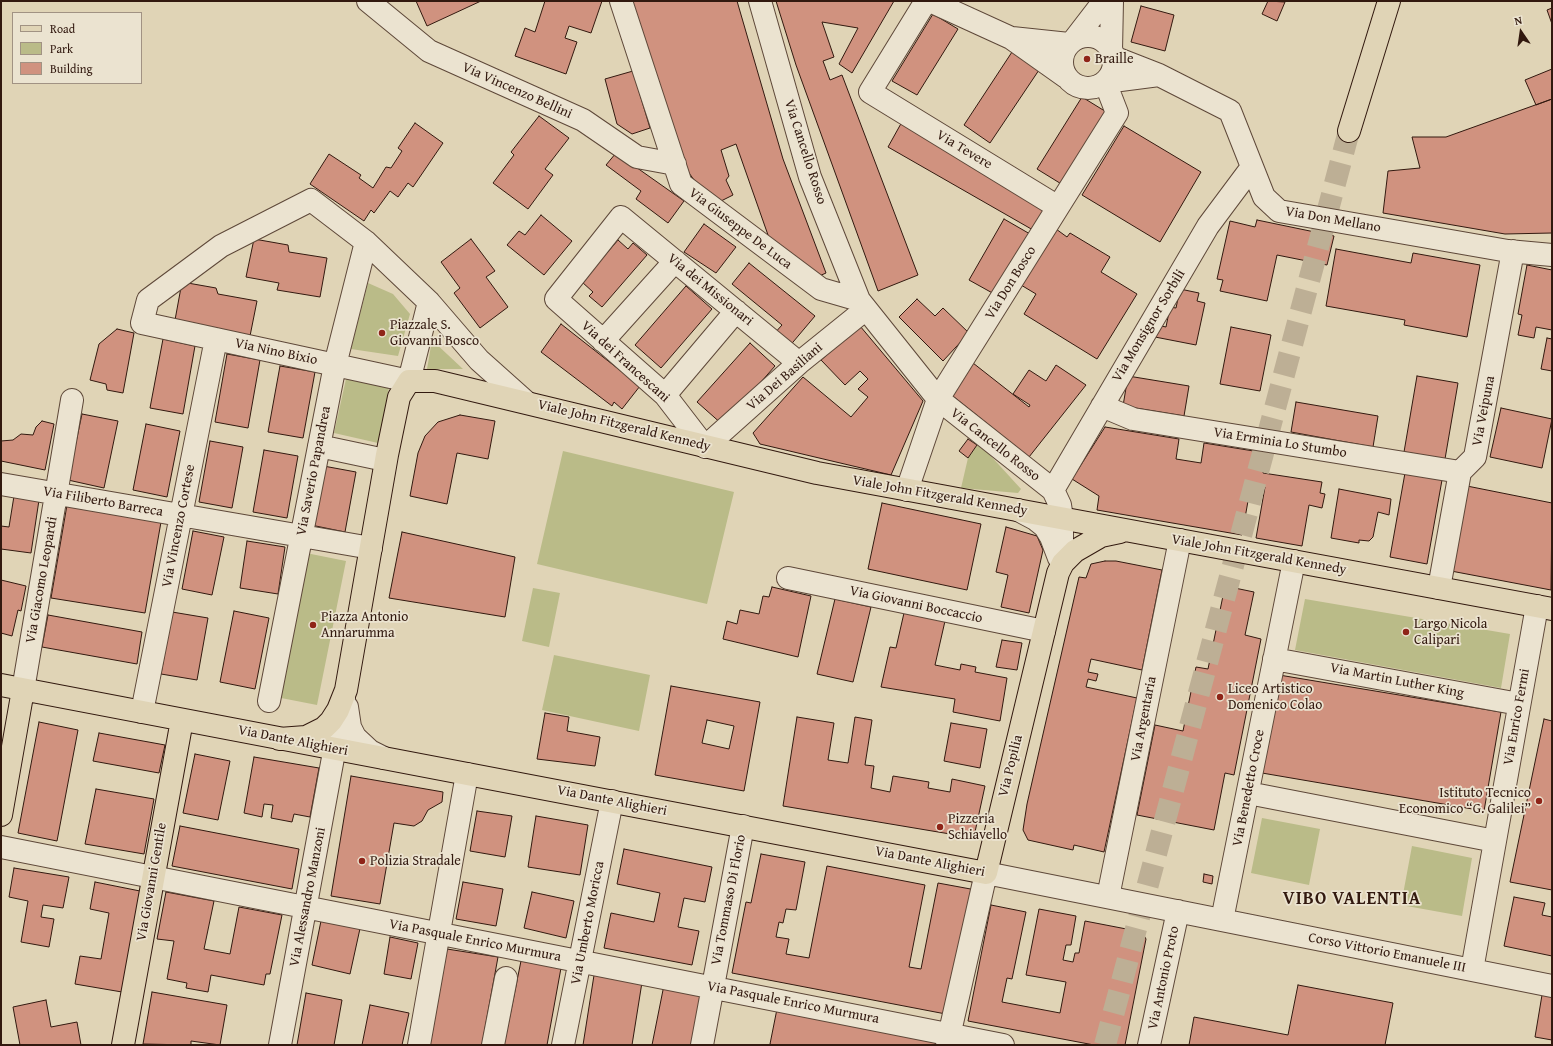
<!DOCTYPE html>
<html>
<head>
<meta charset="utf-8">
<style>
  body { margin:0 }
  #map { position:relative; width:1553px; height:1046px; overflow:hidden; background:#e0d4b6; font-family:"Gentium Book Plus",serif }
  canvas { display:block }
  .frame { position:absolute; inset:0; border:2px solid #32190f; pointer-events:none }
  .legend { position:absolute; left:12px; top:12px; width:130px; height:72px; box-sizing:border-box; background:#ebe3d0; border:1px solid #a19283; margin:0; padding:5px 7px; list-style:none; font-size:12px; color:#32190f }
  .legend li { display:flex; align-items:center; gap:8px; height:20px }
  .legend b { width:20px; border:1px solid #a19283 }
  .north { position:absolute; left:1501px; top:12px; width:40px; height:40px; -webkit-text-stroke:3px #ebe3d0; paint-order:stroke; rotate:347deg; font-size:11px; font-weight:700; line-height:16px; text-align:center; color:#32190f }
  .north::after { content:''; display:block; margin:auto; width:14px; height:18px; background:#32190f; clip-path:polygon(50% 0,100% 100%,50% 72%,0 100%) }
</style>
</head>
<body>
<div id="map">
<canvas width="1553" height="1046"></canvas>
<div class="frame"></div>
<ul class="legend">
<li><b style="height:5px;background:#e0d4b6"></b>Road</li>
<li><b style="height:11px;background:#babb88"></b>Park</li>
<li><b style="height:11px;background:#d0927f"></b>Building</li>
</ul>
<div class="north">N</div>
</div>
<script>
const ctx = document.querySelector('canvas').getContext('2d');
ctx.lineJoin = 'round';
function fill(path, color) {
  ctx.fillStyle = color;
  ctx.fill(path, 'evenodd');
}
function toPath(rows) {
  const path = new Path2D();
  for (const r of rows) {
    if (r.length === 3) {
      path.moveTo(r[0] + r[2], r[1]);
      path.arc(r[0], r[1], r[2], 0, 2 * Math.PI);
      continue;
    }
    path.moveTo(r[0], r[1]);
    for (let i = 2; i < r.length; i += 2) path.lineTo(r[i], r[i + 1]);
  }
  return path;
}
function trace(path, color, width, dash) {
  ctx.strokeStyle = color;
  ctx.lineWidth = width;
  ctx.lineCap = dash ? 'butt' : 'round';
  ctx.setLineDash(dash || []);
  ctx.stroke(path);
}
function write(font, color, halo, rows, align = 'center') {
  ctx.font = font + ' "Gentium Book Plus",serif';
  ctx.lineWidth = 3.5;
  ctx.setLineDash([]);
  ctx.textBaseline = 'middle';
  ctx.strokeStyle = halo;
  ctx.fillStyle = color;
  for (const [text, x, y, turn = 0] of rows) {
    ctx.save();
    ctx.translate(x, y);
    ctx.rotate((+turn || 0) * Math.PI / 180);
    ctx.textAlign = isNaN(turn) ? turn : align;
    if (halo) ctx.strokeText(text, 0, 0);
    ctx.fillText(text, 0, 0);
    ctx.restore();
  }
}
fill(toPath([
  [368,283,393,294,410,314,398,356,351,349],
  [432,340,463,369,427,369],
  [346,379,389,388,378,443,334,433],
  [979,443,1021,489,1018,493,961,488,968,458],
  [563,451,734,492,707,604,537,564],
  [306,553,346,561,317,705,276,697],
  [533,588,560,593,549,647,522,641],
  [1305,599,1510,634,1501,688,1295,650],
  [554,655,650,675,639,731,542,710],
  [1262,818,1320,829,1309,885,1251,873],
  [1412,846,1472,858,1462,916,1401,905]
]), '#babb88');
const building = toPath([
  [416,1,481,1,427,26,416,1],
  [545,1,602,1,591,33,569,26,565,38,577,42,566,74,515,56,525,28,535,32,545,1],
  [628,1,737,1,783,159,826,273,817,277,759,239,768,235,736,144,721,150,729,176,726,180,733,195,715,204,702,191,684,166,628,1],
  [776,1,894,1,852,73,839,64,858,28,822,22,834,57,823,61,830,80,842,75,918,275,878,291,796,65,776,1],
  [1268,1,1285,2,1277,21,1262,14,1268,1],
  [1141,6,1174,15,1165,51,1131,42,1141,6],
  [1552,8,1552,24,1547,10,1552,8],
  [933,14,958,29,917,95,892,81,933,14],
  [1012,52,1039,70,990,143,964,125,1012,52],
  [1552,69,1552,99,1536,105,1525,80,1552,69],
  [633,71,650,128,632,134,617,124,605,79,633,71],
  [1082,97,1108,113,1063,185,1037,169,1082,97],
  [1552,99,1552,233,1505,234,1383,213,1388,171,1420,168,1412,137,1446,137,1552,99],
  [539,116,569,138,545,169,553,175,528,209,493,183,514,155,511,152,539,116],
  [903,120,1048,204,1033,230,888,147,903,120],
  [415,123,443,143,413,187,408,183,398,197,390,191,374,213,371,210,364,221,310,184,329,154,361,175,359,178,373,188,386,167,391,168,402,151,398,148,415,123],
  [1124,126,1201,172,1160,242,1082,195,1124,126],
  [616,153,684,201,668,223,636,199,641,191,606,165,616,153],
  [541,215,572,241,544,275,507,245,519,231,525,235,541,215],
  [1004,219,1030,234,996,295,969,280,1004,219],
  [1257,220,1334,236,1327,265,1277,255,1267,301,1220,291,1223,280,1217,279,1230,221,1255,227,1257,220],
  [704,224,736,247,716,273,684,252,704,224],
  [1056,229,1067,237,1070,233,1110,257,1101,272,1137,294,1097,359,1024,314,1036,294,1021,285,1056,229],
  [254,239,288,245,289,252,327,258,320,297,277,290,279,283,246,277,254,239],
  [471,239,495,271,486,277,508,307,480,328,454,293,460,288,441,262,471,239],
  [618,240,628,249,633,243,647,255,602,307,589,296,593,292,582,282,618,240],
  [1336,249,1411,263,1413,253,1480,265,1467,337,1404,325,1405,320,1326,306,1336,249],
  [749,263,815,316,788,348,773,335,782,325,732,284,749,263],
  [1527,265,1552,270,1552,330,1536,327,1534,338,1518,335,1522,315,1518,314,1527,265],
  [182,282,216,288,218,294,257,301,249,341,175,320,182,282],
  [686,286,712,309,661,368,635,345,686,286],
  [1180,289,1199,293,1197,301,1205,303,1196,345,1155,337,1157,325,1166,327,1170,307,1176,308,1180,289],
  [917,299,935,316,943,308,969,333,943,361,899,317,917,299],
  [561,324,640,386,622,409,614,402,612,406,541,352,561,324],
  [860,326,923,401,891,475,760,444,753,433,803,377,851,417,868,397,858,389,868,379,860,371,845,385,821,360,860,326],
  [1231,327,1271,335,1260,391,1220,384,1231,327],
  [117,329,134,333,123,393,107,390,106,384,90,380,99,344,117,329],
  [1547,338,1552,339,1552,371,1541,369,1547,338],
  [163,339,195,346,183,414,150,408,163,339],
  [750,343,775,366,723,425,697,402,750,343],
  [227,354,260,360,248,428,215,422,227,354],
  [973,363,1029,407,1030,405,1013,394,1029,370,1046,381,1056,365,1086,385,1029,457,949,393,973,363],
  [280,366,315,372,303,438,268,432,280,366],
  [1128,376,1189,386,1184,416,1123,406,1128,376],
  [1417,376,1458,383,1445,459,1404,452,1417,376],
  [1296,402,1378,416,1373,447,1291,432,1296,402],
  [1501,408,1552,419,1542,468,1490,457,1501,408],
  [82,414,118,421,104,488,68,480,82,414],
  [460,415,495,421,488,459,457,453,447,504,410,496,418,453,425,436,438,422,460,415],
  [42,421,54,424,45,470,1,461,1,441,13,440,21,434,33,435,36,427,42,421],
  [146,424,180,431,167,497,133,490,146,424],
  [1105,427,1179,439,1176,459,1201,463,1204,443,1266,453,1263,473,1322,482,1320,493,1325,494,1322,508,1309,505,1302,546,1256,538,1265,487,1251,484,1242,535,1097,510,1099,496,1072,479,1105,427],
  [968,439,977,445,968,458,959,451,968,439],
  [210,441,243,447,232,508,199,502,210,441],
  [264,450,298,456,287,518,253,512,264,450],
  [318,465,356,472,345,532,306,524,318,465],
  [1405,473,1442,480,1427,564,1390,557,1405,473],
  [1467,486,1552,503,1551,590,1451,571,1467,486],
  [1339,489,1391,499,1389,515,1378,512,1373,537,1369,541,1359,540,1359,543,1331,538,1339,489],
  [14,496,39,500,31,553,1,549,1,526,9,527,14,496],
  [882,503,981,524,967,590,868,569,882,503],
  [67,505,161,522,145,613,51,598,67,505],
  [1006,527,1037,536,1043,550,1029,613,1001,607,1008,575,996,572,1006,527],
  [193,531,224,537,212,595,182,589,193,531],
  [402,532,515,557,505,617,389,598,402,532],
  [247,541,285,547,278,594,240,588,247,541],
  [1105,561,1116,561,1162,570,1142,670,1091,659,1088,672,1098,674,1096,681,1088,679,1086,687,1137,698,1104,852,1074,845,1073,850,1028,840,1023,830,1027,804,1079,577,1086,578,1091,564,1105,561],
  [1,580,26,586,21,611,18,610,12,636,1,633,1,580],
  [1225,586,1254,592,1245,635,1261,639,1234,775,1225,773,1214,830,1137,815,1155,725,1183,731,1196,667,1208,669,1225,586],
  [772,587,811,596,798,657,723,639,727,621,737,624,740,610,759,614,763,596,769,597,772,587],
  [835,599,871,607,853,682,817,674,835,599],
  [234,611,269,618,255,689,220,682,234,611],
  [172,612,208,618,197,680,161,674,172,612],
  [904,613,945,621,935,665,960,670,961,664,976,667,975,672,1007,678,1000,721,953,712,955,699,881,687,890,647,896,648,904,613],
  [48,615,142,632,137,664,42,647,48,615],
  [1002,640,1022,643,1017,670,996,667,1002,640],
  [1279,675,1501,712,1484,811,1262,773,1279,675],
  [671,686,760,702,744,791,655,775,671,686],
  [707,720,734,726,729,749,702,743,707,720],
  [545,713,569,717,567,731,600,737,595,766,537,759,545,713],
  [797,717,834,723,828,760,848,763,855,717,872,720,865,765,874,766,871,788,890,792,893,776,929,782,928,788,950,792,952,779,985,786,975,832,968,837,783,806,797,717],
  [1544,719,1552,721,1552,890,1510,882,1544,719],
  [39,722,78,730,57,841,18,833,39,722],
  [951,723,987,729,980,768,944,761,951,723],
  [99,733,165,745,159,773,93,761,99,733],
  [195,754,230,761,218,820,183,813,195,754],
  [254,757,319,768,310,817,294,814,292,822,271,818,273,805,264,804,262,817,244,813,254,757],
  [351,776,443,792,442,802,428,810,422,821,414,826,394,823,380,904,331,896,351,776],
  [96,789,154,799,144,854,85,844,96,789],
  [477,811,512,816,505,857,470,851,477,811],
  [536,816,588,825,580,875,528,867,536,816],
  [180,826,299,849,292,889,172,866,180,826],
  [624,849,712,867,705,902,684,898,678,927,699,931,692,965,604,948,611,913,654,922,660,893,617,884,624,849],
  [761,854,805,862,796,910,786,909,783,923,779,922,776,937,789,939,786,954,809,958,827,866,925,885,909,967,921,969,938,883,976,890,951,1015,732,973,746,902,751,903,761,854],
  [14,868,69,877,63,908,43,905,41,917,54,919,49,947,21,942,28,901,9,897,14,868],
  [1204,874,1213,876,1212,884,1203,882,1204,874],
  [95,882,140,891,122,992,75,984,80,956,101,959,109,913,90,909,95,882],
  [463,882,503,889,496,926,456,919,463,882],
  [166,892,214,901,204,949,230,954,239,907,282,915,270,974,266,974,264,985,211,975,208,992,186,988,187,983,167,979,174,941,157,939,166,892],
  [532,892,574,901,566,938,524,928,532,892],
  [1514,897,1545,903,1542,915,1552,917,1552,956,1504,946,1514,897],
  [991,905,1026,912,1012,979,1007,978,1002,1002,1060,1013,1066,982,1026,975,1039,909,1076,916,1071,945,1066,945,1063,960,1073,962,1075,953,1079,953,1085,921,1142,932,1146,939,1125,1045,1094,1045,968,1021,991,905],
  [322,916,361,924,350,974,312,965,322,916],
  [390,937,418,943,411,979,384,974,390,937],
  [447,949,498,957,482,1045,430,1045,447,949],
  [521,961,561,968,547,1045,504,1045,521,961],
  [595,969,643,976,632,1045,583,1045,595,969],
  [665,980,706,988,695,1045,652,1045,665,980],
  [1298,985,1393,1003,1385,1045,1189,1045,1194,1017,1288,1035,1298,985],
  [152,992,227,1005,220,1045,191,1041,191,1045,143,1044,152,992],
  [306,993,342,1000,334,1045,297,1045,306,993],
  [1542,995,1552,997,1552,1040,1535,1037,1542,995],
  [46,1000,51,1027,77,1022,81,1045,20,1045,13,1007,46,1000],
  [370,1005,409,1013,402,1045,362,1045,370,1005],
  [777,1009,936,1040,935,1045,773,1045,770,1044,777,1009]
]);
fill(building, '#d0927f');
trace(building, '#32190f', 1);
trace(toPath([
  [1105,1045,1349,131]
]), '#bdaf95', 22, [22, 11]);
const minor = toPath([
  [368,1,429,51,583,120,637,157,675,164],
  [621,1,681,184,821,289,859,300,938,399,1053,490,1060,505,1062,518,1062,541,1059,558],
  [760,1,810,177,859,300],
  [926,1,870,92,1058,207],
  [930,1,1011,38,1066,77],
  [1088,62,26],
  [1012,38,1069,44],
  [1074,40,1104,1],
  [1111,51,1112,1],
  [1113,57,1159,75,1230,111,1264,197,1279,211,1508,251,1552,255],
  [429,302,409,381,142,323,148,300,221,246,311,200,366,242,429,302,479,360,526,402],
  [603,341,675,261],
  [799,363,621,217,556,299,665,395,705,447,799,363,866,309],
  [665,395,736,311],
  [1102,406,1133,419,1460,472],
  [319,446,385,460],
  [1,484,371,548],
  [907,490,938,399,1117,113,1105,82,1159,75],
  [1053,490,1208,226,1252,167],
  [1018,510,1035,519,1045,527,1051,537,1059,558],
  [788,578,1044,631],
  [1439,588,1460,472,1475,457,1513,251],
  [1274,659,1519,704],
  [23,690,72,400],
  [269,701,335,365,366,242],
  [347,707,350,727,355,737,370,751,384,758],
  [142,712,216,339],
  [1248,793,1495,841],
  [1,847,1003,1045],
  [1108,897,1180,540],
  [1222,920,1294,561],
  [1472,970,1537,606],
  [280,1045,344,698],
  [419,1045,467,774],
  [493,1045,506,978],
  [563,1045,612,801],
  [702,1045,743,826],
  [947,1045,986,873,1552,986],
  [1149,1045,1178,911]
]);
const major = toPath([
  [1349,131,1389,1],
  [1,685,986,873,1058,573,1063,563,1075,551,1101,536,1120,532],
  [279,739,306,737,324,728,331,721,338,710,346,690,387,455,399,397,409,381,435,381,817,473,1552,609],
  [1,815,23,690],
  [123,1045,182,720]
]);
trace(minor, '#5e4839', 24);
trace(major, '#32190f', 24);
trace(minor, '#ebe3d0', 22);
trace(major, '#e0d4b6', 22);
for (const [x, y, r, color] of [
  [1087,59,4,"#8f2418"],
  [382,333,4,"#8f2418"],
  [313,625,4,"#8f2418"],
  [1406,632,4,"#8f2418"],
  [1220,697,4,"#8f2418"],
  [1539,801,4,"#8f2418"],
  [940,827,4,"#8f2418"],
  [362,861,4,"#8f2418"]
]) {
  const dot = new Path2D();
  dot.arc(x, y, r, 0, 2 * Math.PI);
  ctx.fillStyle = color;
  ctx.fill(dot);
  trace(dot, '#ebe3d0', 1.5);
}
write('14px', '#32190f', '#ebe3d0', [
  ["Braille",1095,59],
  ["Piazzale S.",390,325],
  ["Giovanni Bosco",390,341],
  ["Piazza Antonio",321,617],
  ["Annarumma",321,633],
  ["Largo Nicola",1414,624],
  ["Calipari",1414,640],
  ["Liceo Artistico",1228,689],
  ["Domenico Colao",1228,705],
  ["Istituto Tecnico",1531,793,"right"],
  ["Economico “G. Galilei”",1531,809,"right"],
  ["Pizzeria",948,819],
  ["Schiavello",948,835],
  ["Polizia Stradale",370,861]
], 'left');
write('14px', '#32190f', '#ebe3d0', [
  ["Via Vincenzo Bellini",517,91,24],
  ["Via Tevere",964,150,31],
  ["Via Cancello Rosso",805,152,72],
  ["Via Don Mellano",1333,220,10],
  ["Via Giuseppe De Luca",740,229,37],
  ["Via Don Bosco",1011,283,-58],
  ["Via dei Missionari",710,290,39],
  ["Via Monsignor Sorbili",1149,326,-59],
  ["Via Nino Bixio",276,352,12],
  ["Via dei Francescani",625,362,42],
  ["Via Dei Basiliani",785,377,-41],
  ["Via Veipuna",1484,411,-79],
  ["Viale John Fitzgerald Kennedy",624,426,14],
  ["Via Erminia Lo Stumbo",1280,443,9],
  ["Via Cancello Rosso",995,445,38],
  ["Via Saverio Papandrea",314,471,-79],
  ["Viale John Fitzgerald Kennedy",940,496,10],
  ["Via Filiberto Barreca",103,502,10],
  ["Via Vincenzo Cortese",179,526,-79],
  ["Viale John Fitzgerald Kennedy",1259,555,10],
  ["Via Giacomo Leopardi",42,580,-80],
  ["Via Giovanni Boccaccio",916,605,12],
  ["Via Martin Luther King",1397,681,11],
  ["Via Enrico Fermi",1517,717,-80],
  ["Via Argentaria",1144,719,-79],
  ["Via Dante Alighieri",293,741,11],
  ["Via Popilia",1011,766,-76],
  ["Via Benedetto Croce",1249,788,-79],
  ["Via Dante Alighieri",612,801,11],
  ["Via Dante Alighieri",930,862,11],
  ["Via Giovanni Gentile",152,882,-80],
  ["Via Alessandro Manzoni",308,897,-79],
  ["Via Tommaso Di Florio",729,900,-79],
  ["Via Umberto Moricca",588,923,-79],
  ["Via Pasquale Enrico Murmura",475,941,11],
  ["Corso Vittorio Emanuele III",1387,953,11],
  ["Via Antonio Proto",1164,978,-78],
  ["Via Pasquale Enrico Murmura",793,1003,11]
]);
ctx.letterSpacing = '1px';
write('bold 18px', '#32190f', '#ebe3d0', [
  ["VIBO VALENTIA",1352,899]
]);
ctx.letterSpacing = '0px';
</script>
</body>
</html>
